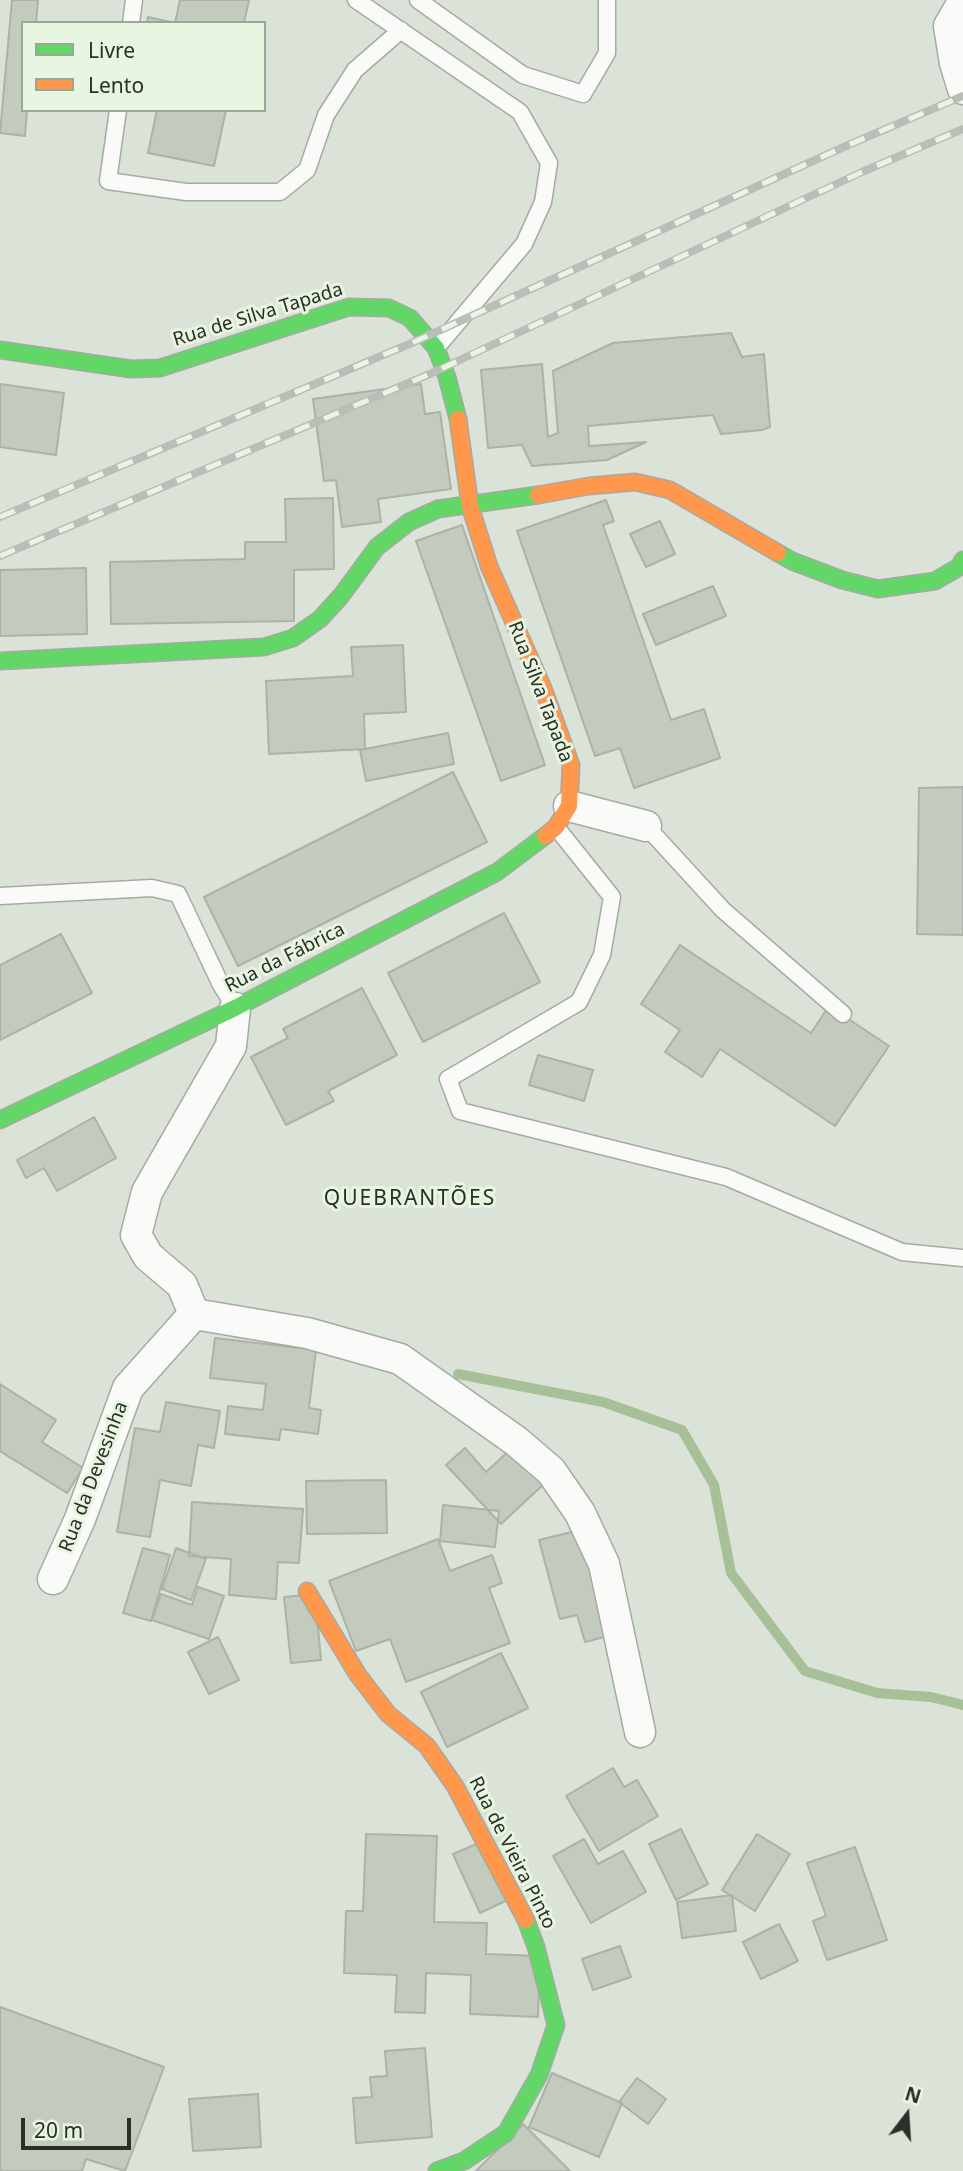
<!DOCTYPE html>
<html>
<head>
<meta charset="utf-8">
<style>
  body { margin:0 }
  #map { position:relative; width:963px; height:2171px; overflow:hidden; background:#dbe2d8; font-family:"Noto Sans",sans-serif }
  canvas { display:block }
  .legend { position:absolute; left:21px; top:21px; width:245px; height:91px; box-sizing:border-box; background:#e8f5e0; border:2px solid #9ca696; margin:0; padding:9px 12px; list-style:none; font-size:21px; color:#2a2f27 }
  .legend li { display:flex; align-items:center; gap:14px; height:35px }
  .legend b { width:35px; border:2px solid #9ca696 }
  .north { position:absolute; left:872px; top:2080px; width:70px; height:70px; -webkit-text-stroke:5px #e8f5e0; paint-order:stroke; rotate:17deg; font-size:19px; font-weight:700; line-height:28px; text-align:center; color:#2a2f27 }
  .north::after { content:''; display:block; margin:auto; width:24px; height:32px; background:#2a2f27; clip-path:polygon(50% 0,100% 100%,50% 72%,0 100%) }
  .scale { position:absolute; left:21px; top:2118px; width:110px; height:32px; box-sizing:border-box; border:4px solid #2a2f27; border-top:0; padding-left:9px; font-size:21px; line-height:24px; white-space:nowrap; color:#2a2f27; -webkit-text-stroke:5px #e8f5e0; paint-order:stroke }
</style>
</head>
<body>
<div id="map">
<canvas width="963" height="2171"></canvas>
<ul class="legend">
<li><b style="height:9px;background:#63d668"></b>Livre</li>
<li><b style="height:9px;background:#ff974d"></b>Lento</li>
</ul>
<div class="north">N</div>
<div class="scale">20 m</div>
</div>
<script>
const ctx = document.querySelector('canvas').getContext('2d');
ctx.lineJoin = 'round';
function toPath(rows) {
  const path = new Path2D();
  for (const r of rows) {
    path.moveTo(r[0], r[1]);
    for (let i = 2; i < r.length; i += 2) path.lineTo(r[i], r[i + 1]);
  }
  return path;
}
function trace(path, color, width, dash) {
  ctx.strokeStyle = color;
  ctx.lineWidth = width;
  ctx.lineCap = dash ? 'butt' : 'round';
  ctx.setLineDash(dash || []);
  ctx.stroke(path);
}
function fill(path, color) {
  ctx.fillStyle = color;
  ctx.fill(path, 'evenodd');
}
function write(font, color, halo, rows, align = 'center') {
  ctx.font = font + ' "Noto Sans",sans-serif';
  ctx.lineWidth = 6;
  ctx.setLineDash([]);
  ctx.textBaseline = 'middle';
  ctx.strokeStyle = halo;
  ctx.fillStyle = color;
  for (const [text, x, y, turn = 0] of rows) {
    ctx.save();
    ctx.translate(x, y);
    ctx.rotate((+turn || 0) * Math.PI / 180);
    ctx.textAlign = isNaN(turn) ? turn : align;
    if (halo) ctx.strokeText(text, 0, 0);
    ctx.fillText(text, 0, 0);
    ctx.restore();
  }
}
trace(toPath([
  [458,1374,603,1402,682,1430,714,1485,731,1573,805,1671,877,1693,931,1697,963,1705]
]), '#a7c098', 10);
const building = toPath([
  [12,0,38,0,36,23,23,23,23,110,27,110,25,136,0,133,12,0],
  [180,0,249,0,244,23,175,23,180,0],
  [148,17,175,23,147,23,148,17],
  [157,110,226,110,214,166,148,153,157,110],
  [731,333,742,357,764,354,770,427,762,430,721,434,713,415,588,426,589,446,646,442,607,460,532,466,522,445,488,448,481,370,542,364,548,437,558,433,553,371,613,343,731,333],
  [0,384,64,393,56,455,0,447,0,384],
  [421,384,425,414,440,412,451,489,378,499,381,522,342,527,336,480,324,481,313,399,421,384],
  [333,498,334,569,294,570,294,621,111,624,110,562,245,559,245,542,286,542,285,499,333,498],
  [606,500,614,521,603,525,671,720,704,709,720,758,634,788,620,748,595,756,517,531,606,500],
  [660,521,675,554,646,567,630,534,660,521],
  [462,525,545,765,501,781,416,541,462,525],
  [86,568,87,634,0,636,0,570,86,568],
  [713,586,726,616,656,645,643,614,713,586],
  [403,645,406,712,364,714,365,749,269,754,266,681,353,676,351,647,403,645],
  [448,733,454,764,366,781,360,750,448,733],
  [453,772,487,842,238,966,204,897,453,772],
  [963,787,963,935,917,934,919,788,963,787],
  [504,913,540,982,423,1042,388,973,504,913],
  [61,934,92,993,0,1040,0,965,61,934],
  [680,945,811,1033,829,1006,889,1046,835,1126,720,1049,702,1077,665,1052,680,1030,641,1004,680,945],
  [362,988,397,1055,328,1091,334,1101,286,1125,251,1057,288,1038,283,1029,362,988],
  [538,1055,593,1070,584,1101,529,1085,538,1055],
  [94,1117,116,1158,57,1191,44,1168,26,1178,17,1160,94,1117],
  [215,1338,316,1350,309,1408,321,1410,318,1434,281,1429,279,1440,225,1434,228,1406,263,1410,266,1384,210,1378,215,1338],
  [0,1384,56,1420,42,1442,83,1468,67,1493,0,1451,0,1384],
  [166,1402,220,1411,214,1448,198,1445,191,1486,160,1480,150,1537,117,1532,135,1428,160,1432,166,1402],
  [513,1447,546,1482,501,1524,446,1465,465,1448,486,1472,513,1447],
  [386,1480,387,1533,307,1534,306,1481,386,1480],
  [192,1502,303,1509,299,1563,278,1562,276,1599,229,1595,231,1559,189,1556,192,1502],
  [443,1505,499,1511,495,1547,440,1541,443,1505],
  [588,1528,616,1634,585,1642,577,1615,560,1619,539,1540,588,1528],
  [438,1539,450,1571,492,1555,502,1583,489,1588,510,1643,406,1682,390,1639,356,1651,329,1581,438,1539],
  [143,1548,170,1555,151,1621,123,1613,143,1548],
  [176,1548,206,1559,191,1600,162,1589,176,1548],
  [198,1587,224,1596,209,1639,152,1620,161,1594,192,1605,198,1587],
  [315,1594,321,1660,291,1663,284,1597,315,1594],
  [218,1637,239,1680,209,1694,188,1652,218,1637],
  [501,1653,528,1708,447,1747,421,1692,501,1653],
  [613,1768,624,1787,637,1780,658,1816,599,1851,566,1796,613,1768],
  [681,1829,708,1884,676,1900,649,1844,681,1829],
  [366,1834,437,1836,434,1922,487,1923,486,1954,540,1956,538,2017,470,2014,471,1975,426,1973,425,2013,395,2012,397,1975,344,1973,346,1911,363,1911,366,1834],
  [757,1834,790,1854,755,1911,722,1890,757,1834],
  [488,1839,514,1897,480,1913,453,1854,488,1839],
  [584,1839,598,1864,623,1851,646,1892,591,1923,553,1856,584,1839],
  [855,1847,887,1940,827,1960,813,1921,826,1916,807,1863,855,1847],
  [732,1895,736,1931,682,1938,677,1902,732,1895],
  [779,1924,798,1961,761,1979,743,1942,779,1924],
  [620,1946,631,1977,593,1990,582,1959,620,1946],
  [0,2007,164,2067,125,2171,86,2159,82,2171,0,2171,0,2007],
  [425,2048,432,2137,356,2143,353,2098,372,2097,370,2077,387,2076,385,2051,425,2048],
  [552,2073,622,2103,599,2157,529,2127,552,2073],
  [637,2078,666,2099,648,2124,619,2102,637,2078],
  [258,2094,261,2147,193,2151,189,2099,258,2094],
  [523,2124,570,2171,476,2171,523,2124]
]);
fill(building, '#c2cbbd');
trace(building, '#acb2a9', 2);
const lane = toPath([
  [356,0,520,112,549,163,543,202,524,244,436,348],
  [418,0,523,75,583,94,607,53,607,0],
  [131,23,134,0],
  [118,110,108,181,186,192,280,192,307,170,326,115,355,70,401,30],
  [646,826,723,910,843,1014],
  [556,827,612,897,602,955,579,1002,448,1079,460,1111,726,1177,902,1252,963,1258],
  [0,896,152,888,178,894,221,985,235,1007]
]);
const street = toPath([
  [963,2,949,26,955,63,963,89],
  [569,806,646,826],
  [194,1314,307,1333,400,1359,516,1441,551,1471,580,1513,604,1564,640,1732],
  [194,1314,182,1285,148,1256,136,1235,147,1192,231,1046,235,1008],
  [53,1579,80,1519,128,1388,194,1314]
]);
const fast = toPath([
  [0,350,131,369,160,368,349,307,389,308,410,318,436,348,447,377,458,419],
  [778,553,792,561,842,580,878,589,935,581,959,567,963,560],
  [0,661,264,647,293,638,320,619,341,596,377,547,409,522,438,509,538,495],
  [0,1120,235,1008,497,872,545,836],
  [437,2171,464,2161,506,2133,539,2075,556,2025,536,1947,526,1920]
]);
const slow = toPath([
  [458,419,470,506,489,566,543,688,571,765,569,806,556,827,545,836],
  [538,495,589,486,635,482,670,490,778,553],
  [307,1591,358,1675,388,1714,427,1746,455,1786,526,1920]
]);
trace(lane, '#a5aaa3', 19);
trace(street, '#a5aaa3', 33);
trace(fast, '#a5aaa3', 19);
trace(slow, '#a5aaa3', 19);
trace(lane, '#fafbf9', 16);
trace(street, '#fafbf9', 30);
trace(fast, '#63d668', 16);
trace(slow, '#ff974d', 16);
const rail = toPath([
  [0,517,414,342,846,146,963,96],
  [0,556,432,373,862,172,963,129]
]);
trace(rail, '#bbbdb9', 8);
trace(rail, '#e8f5e0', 5, [16]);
write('19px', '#2a2f27', '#e8f5e0', [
  ["Rua de Silva Tapada",258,315,-17],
  ["Rua Silva Tapada",540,692,69],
  ["Rua da Fábrica",285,958,-27],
  ["Rua da Devesinha",94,1477,-69],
  ["Rua de Vieira Pinto",512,1853,63]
]);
ctx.letterSpacing = '2px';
write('21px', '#2a2f27', '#e8f5e0', [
  ["QUEBRANTÕES",410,1199]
]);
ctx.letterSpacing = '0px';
</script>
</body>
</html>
